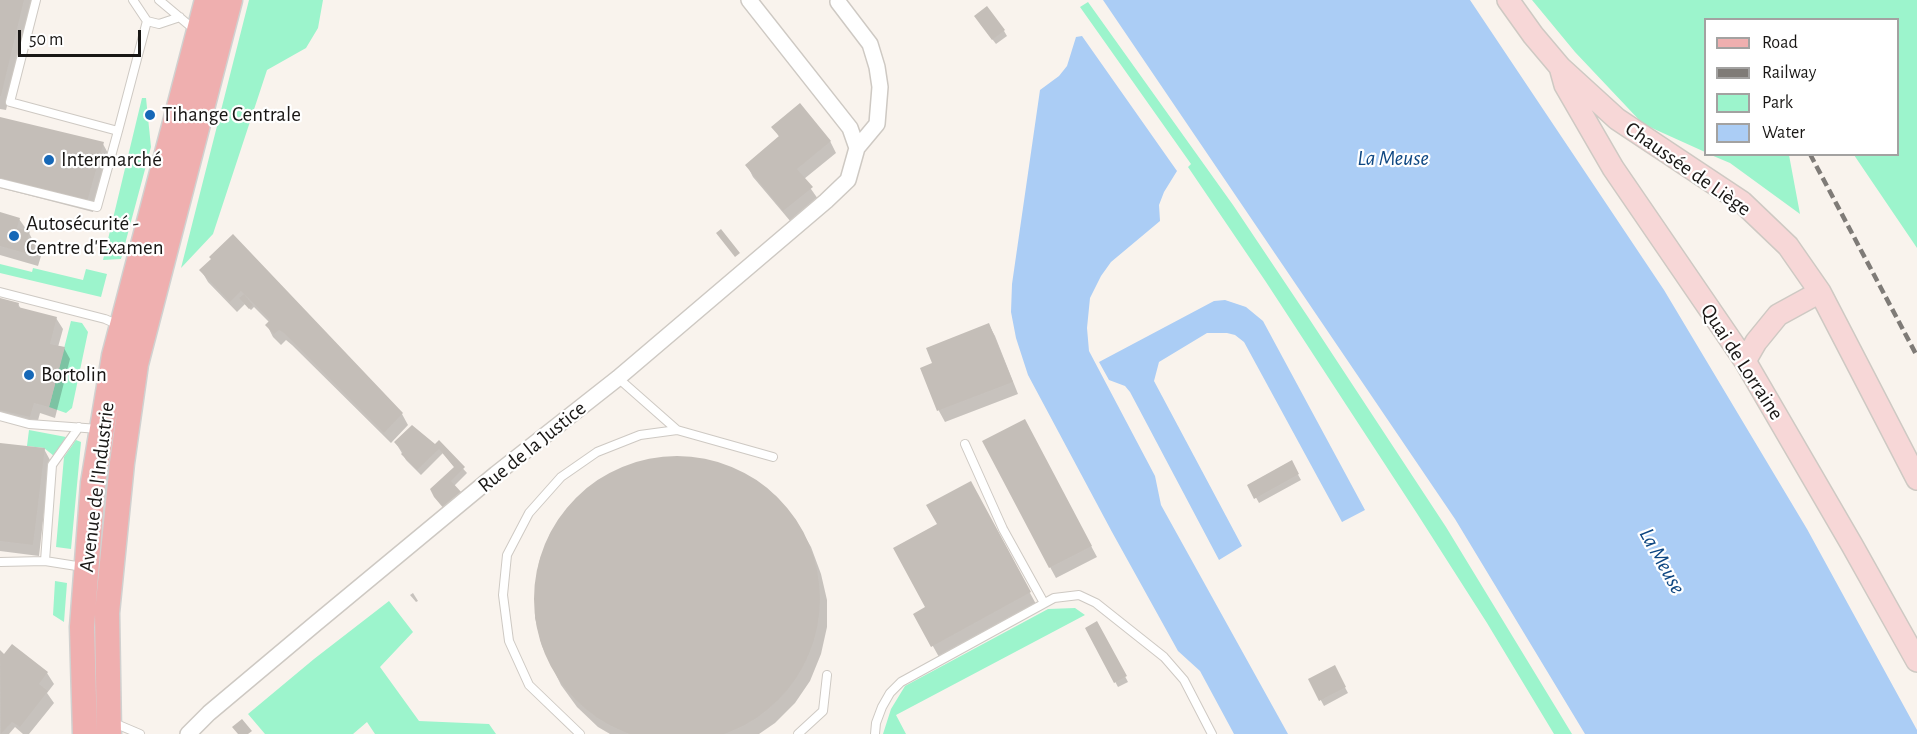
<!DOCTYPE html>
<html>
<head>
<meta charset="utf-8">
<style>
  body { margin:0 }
  #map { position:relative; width:1917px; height:734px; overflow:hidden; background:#f9f3ed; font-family:"Alegreya Sans",sans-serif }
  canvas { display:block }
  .legend { position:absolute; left:1704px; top:18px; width:195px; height:138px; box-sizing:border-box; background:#fff; border:2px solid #a3a2a1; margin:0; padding:8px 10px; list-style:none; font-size:18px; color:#191715 }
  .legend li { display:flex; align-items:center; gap:12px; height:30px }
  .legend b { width:30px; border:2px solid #a3a2a1 }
  .scale { position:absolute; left:18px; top:30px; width:123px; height:27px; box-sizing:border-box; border:3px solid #191715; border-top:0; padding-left:8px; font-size:18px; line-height:21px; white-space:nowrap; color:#191715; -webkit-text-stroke:4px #fff; paint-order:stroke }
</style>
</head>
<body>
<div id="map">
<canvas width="1917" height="734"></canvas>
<ul class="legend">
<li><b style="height:8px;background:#efafaf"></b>Road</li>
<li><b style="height:8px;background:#7f7b77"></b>Railway</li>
<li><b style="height:16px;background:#9cf4cc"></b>Park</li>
<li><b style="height:16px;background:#abcdf5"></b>Water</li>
</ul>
<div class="scale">50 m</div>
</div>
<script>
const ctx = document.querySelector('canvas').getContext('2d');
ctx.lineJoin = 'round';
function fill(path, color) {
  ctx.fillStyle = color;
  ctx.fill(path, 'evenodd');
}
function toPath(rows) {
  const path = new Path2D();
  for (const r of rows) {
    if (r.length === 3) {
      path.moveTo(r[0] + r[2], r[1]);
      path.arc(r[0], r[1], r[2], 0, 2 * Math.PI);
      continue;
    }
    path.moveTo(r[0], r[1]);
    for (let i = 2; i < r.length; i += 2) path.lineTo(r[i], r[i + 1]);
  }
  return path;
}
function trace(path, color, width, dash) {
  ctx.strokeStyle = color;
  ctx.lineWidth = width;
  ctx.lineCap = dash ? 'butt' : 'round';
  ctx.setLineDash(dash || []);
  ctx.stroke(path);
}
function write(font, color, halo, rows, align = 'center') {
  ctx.font = font + ' "Alegreya Sans",sans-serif';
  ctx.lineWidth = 4.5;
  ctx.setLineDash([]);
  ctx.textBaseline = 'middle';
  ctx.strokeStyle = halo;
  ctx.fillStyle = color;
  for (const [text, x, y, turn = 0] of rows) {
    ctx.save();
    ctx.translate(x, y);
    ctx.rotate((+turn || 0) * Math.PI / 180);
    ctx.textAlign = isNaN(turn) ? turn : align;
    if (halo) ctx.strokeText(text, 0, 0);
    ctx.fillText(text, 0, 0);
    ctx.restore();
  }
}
fill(toPath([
  [249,0,323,0,318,28,306,48,267,70,213,234,181,268],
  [1532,0,1917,0,1917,248,1854,155,1898,154,1898,20,1706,20,1705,152,1643,124,1575,52],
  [1088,2,1233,205,1308,317,1446,527,1572,734,1554,734,1487,623,1418,515,1266,282,1188,167,1191,164,1080,7],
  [142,98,146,98,151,147,121,259,103,260],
  [1711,155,1789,155,1800,214,1730,163],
  [0,264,32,272,33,268,83,280,86,269,107,274,101,297,0,273],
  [71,321,82,323,88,332,72,408,66,413,49,407],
  [29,430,66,437,54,456,44,448,27,446],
  [76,440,81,442,71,549,56,547,64,457],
  [55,581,67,583,64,622,53,615],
  [389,601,413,632,380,667,419,721,489,724,496,734,375,734,367,722,353,734,265,734,248,714,314,659],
  [1075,608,1085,615,896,715,906,734,883,734,891,709,905,686,1048,609]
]), '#9cf4cc');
fill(toPath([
  [1103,0,1470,0,1664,290,1807,529,1917,730,1917,734,1585,734,1455,519],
  [1082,36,1177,171,1164,192,1159,205,1160,221,1111,262,1101,276,1090,298,1087,328,1089,351,1155,476,1161,505,1288,734,1234,734,1200,671,1178,651,1112,532,1028,375,1016,338,1011,312,1012,284,1040,90,1059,76,1067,66,1076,37],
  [1225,300,1246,307,1263,321,1365,510,1342,522,1244,342,1235,335,1227,333,1207,333,1159,362,1154,381,1242,546,1219,560,1130,392,1125,386,1109,380,1099,362,1214,301]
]), '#abcdf5');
fill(toPath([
  [0,0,33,0,6,110,0,109],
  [979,22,1004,31,1007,36,996,44],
  [0,118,103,144,109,155,93,212,0,188],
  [773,127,830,141,836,153,804,179,818,199,791,222,753,177,747,165,780,138],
  [0,214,19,219,29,233,41,256,38,266,0,255],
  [212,260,402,414,408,425,391,443,292,345,286,340,281,345,273,337,267,325,270,323,254,307,251,310,245,304,237,312,208,282,201,270],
  [0,300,18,304,21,309,56,318,63,329,58,347,64,348,70,359,55,418,40,413,36,428,0,419],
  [989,325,995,336,1018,394,945,422,939,411,922,369,934,364],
  [1030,432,1097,557,1056,578,1050,567],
  [439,442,467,473,454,486,449,514,436,497,455,468,443,453,421,475,406,460,396,443,435,446],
  [0,444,44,449,50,460,39,556,0,551],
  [690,458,717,463,742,473,776,496,804,535,811,547,821,574,827,600,827,627,821,654,810,681,795,703,775,723,759,734,610,734,598,727,577,707,561,685,542,646,535,618,535,591,539,562,550,534,566,511,587,490,610,475,635,464,662,459],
  [1291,462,1301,480,1259,503,1249,485],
  [976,494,1036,604,939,657,915,614,928,607,939,525],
  [413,593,418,601,416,602,410,595],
  [1097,623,1128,682,1118,687,1087,629],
  [13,646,47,673,54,684,47,693,54,703,29,734,23,734,15,727,9,734,0,734,0,652,5,656],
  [1334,667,1348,693,1324,706,1310,680]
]), '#0003');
fill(toPath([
  [0,0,24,0,1,96,0,96],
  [987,6,1005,30,992,40,974,16],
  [800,103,831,141,797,169,813,187,783,211,745,165,779,136,771,127],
  [0,117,104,142,87,202,0,179],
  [0,212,20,218,17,228,30,231,27,241,35,243,32,255,0,246],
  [721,229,740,253,735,257,716,233],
  [233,234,403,413,384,433,284,333,279,330,274,334,265,325,270,320,241,291,230,302,199,270,211,259,209,257],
  [244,294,253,305,249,309,239,298],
  [0,298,19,303,18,307,57,317,50,344,65,347,49,407,34,403,30,417,0,410],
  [989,323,1013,382,937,411,920,368,932,363,926,348],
  [1025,419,1092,546,1049,568,982,441],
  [412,425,435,444,439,440,465,467,451,481,462,493,445,510,434,497,430,489,454,467,439,449,417,470,401,454,403,452,394,442],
  [0,443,45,448,33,545,0,541],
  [677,599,143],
  [1292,460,1299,474,1254,499,1247,485],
  [971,481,1031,592,931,647,913,614,925,607,893,548,937,524,926,505],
  [1097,621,1127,676,1114,683,1085,628],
  [12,644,48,672,39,684,48,691,20,727,12,722,1,734,0,650,4,654],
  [1335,665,1346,687,1319,701,1308,679],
  [242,719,252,731,248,734,238,734,232,727]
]), '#c4beb8');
const service = toPath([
  [133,0,147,21,159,24,180,17],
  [159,0,196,31],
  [118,131,147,21],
  [0,183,97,207,118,131,10,102,36,0],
  [0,292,105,319,119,325],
  [618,378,677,430,773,457],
  [0,416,29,424,99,429],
  [79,427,52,465,45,561,83,567],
  [965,444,1003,529,1044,603],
  [0,562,45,561],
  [114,723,140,734],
  [580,734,529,685,509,641,503,595,507,555,529,513,561,477,597,452,640,435,677,430],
  [798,734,823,711,827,675],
  [875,734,876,723,882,707,890,693,901,682,1054,598,1079,595,1096,603,1164,657,1184,680,1212,734]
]);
const minor = toPath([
  [749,0,850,128,857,148],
  [188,734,209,713,315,624,496,474,618,378,826,201,848,180,857,148,877,124,880,87,877,67,870,44,838,2]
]);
const secondary = toPath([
  [1508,0,1533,35,1560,67,1617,119,1742,202,1788,246,1820,292,1917,479],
  [1560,67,1565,85,1613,168,1745,361,1852,545,1917,661],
  [1745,361,1756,342,1778,315,1820,292]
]);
const primary = toPath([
  [85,734,82,627,93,483,114,356,207,0],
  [109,734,107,613,122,463,136,364,230,0]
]);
trace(service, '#cec9c3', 10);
trace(minor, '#cec9c3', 18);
trace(secondary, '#cec9c3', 24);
trace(primary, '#d1d1d0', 27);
trace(service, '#fff', 8);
trace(minor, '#fff', 15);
trace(secondary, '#f7d7d7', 21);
trace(primary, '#efafaf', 24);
trace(toPath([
  [1810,154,1917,356]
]), '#7f7b77', 4.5, [9, 4.5]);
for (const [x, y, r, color] of [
  [150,115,6,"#1668b7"],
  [49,160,6,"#1668b7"],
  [14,236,6,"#1668b7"],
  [29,375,6,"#1668b7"]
]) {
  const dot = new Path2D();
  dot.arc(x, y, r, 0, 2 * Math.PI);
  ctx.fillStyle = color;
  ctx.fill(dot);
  trace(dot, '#fff', 2);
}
write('21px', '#191715', '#fff', [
  ["Tihange Centrale",162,115],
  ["Intermarché",61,160],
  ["Autosécurité -",26,224],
  ["Centre d'Examen",26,248],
  ["Bortolin",41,375]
], 'left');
write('21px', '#191715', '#fff', [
  ["Chaussée de Liège",1688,169,35],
  ["Quai de Lorraine",1742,362,57],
  ["Rue de la Justice",532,447,-39],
  ["Avenue de l'Industrie",97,487,-83]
]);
write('italic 22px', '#0e4782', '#fff', [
  ["La Meuse",1393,158],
  ["La Meuse",1662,561,61]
]);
</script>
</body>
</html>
